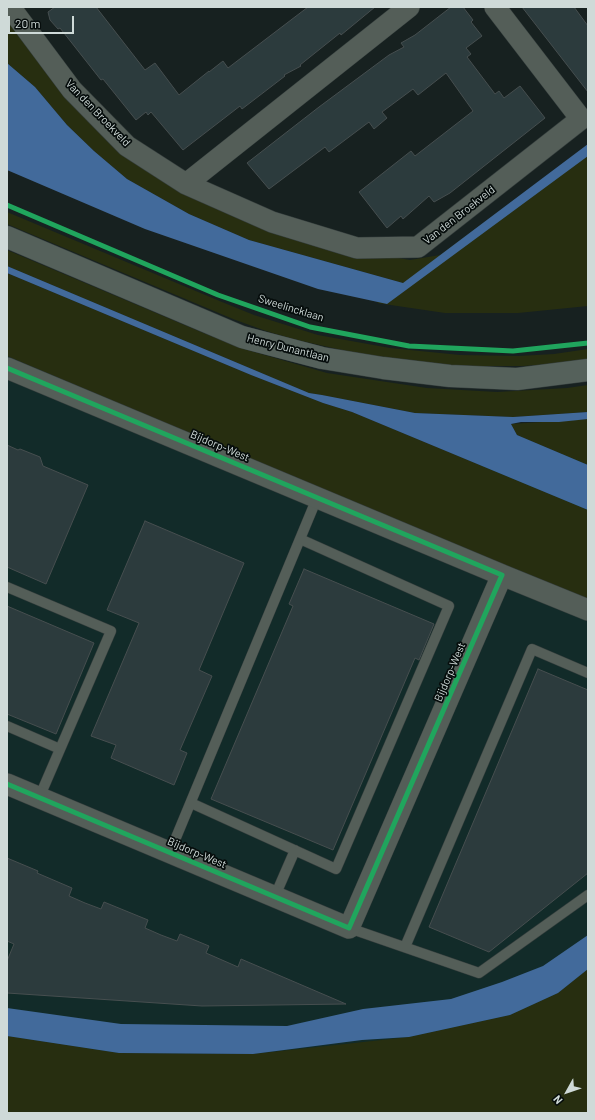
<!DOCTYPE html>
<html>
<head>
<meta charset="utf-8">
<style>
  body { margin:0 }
  #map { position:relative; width:595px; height:1120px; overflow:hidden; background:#172120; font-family:Barlow,sans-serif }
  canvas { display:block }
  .frame { position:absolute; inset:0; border:8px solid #cfdad8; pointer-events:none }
  .north { position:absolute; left:547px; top:1072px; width:40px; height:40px; -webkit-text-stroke:3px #060d0c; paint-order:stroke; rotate:230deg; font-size:11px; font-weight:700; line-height:16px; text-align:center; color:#cfdad8 }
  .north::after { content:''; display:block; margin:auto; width:14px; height:18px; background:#cfdad8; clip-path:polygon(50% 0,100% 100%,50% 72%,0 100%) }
  .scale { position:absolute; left:8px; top:16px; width:66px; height:18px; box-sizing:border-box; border:2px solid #cfdad8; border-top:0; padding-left:5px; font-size:12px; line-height:14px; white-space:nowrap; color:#cfdad8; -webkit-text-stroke:3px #060d0c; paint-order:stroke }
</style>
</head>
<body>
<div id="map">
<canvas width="595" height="1120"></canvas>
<div class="frame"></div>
<div class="north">N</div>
<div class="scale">20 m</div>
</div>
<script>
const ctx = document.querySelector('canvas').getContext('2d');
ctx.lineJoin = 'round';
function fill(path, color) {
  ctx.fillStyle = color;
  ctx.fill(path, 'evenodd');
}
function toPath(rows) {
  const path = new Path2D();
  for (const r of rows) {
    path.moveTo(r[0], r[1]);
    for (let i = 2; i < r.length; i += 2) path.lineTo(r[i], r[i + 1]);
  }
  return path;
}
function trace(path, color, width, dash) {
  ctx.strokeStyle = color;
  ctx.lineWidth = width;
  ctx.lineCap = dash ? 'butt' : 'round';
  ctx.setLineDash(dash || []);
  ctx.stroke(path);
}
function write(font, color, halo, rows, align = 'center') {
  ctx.font = font + ' Barlow,sans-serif';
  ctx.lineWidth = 3.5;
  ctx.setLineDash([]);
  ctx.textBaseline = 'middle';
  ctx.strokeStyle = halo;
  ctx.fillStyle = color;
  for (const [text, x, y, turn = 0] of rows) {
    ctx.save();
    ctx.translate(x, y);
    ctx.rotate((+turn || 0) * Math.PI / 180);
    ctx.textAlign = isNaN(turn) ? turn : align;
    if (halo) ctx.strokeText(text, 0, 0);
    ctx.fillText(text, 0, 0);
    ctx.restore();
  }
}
fill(toPath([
  [7,320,424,474,588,450,588,1012,273,1113,185,1113,7,1074]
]), '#122b29');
fill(toPath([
  [7,14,107,141,330,246,410,260,440,255,588,145,588,306,518,313,445,313,377,303,403,283,249,240,189,214,127,179,94,151,67,125,35,87,7,63],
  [7,212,222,302,254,315,318,335,390,348,460,355,518,356,554,354,588,349,588,360,555,364,522,366,462,366,431,364,355,353,293,339,266,331,233,319,7,224],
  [7,250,201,332,244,349,275,358,327,373,427,388,497,392,567,388,588,385,588,412,513,417,415,413,322,395,309,393,7,266],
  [7,273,251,375,323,403,352,412,588,510,588,602,7,356],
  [588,419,588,465,517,435,511,424],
  [588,969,588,1113,7,1113,7,1036,119,1053,253,1054,409,1037,510,1015,558,993]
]), '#272e10');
fill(toPath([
  [7,63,35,87,67,125,94,151,127,179,189,214,249,240,403,283,588,144,588,156,387,304,318,289,145,229,7,170],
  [7,266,309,393,322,395,415,413,513,417,588,412,588,419,559,422,521,422,511,424,517,435,588,465,588,510,352,412,323,403,251,375,7,273],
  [588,935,588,969,558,993,510,1015,409,1037,362,1040,253,1054,119,1053,7,1036,7,1008,121,1024,287,1026,363,1009,451,999,502,982,543,966]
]), '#426a9b');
const building = toPath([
  [55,7,96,7,145,70,155,63,179,95,209,71,209,72,223,61,228,68,308,7,375,7,341,35,340,33,300,65,301,66,284,75,285,76,242,109,240,106,183,150,151,112,148,115,146,112,136,120,103,79,101,80,60,28,58,29,50,20,48,12,55,7],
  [451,7,463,7,473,20,471,22,482,36,466,48,471,54,467,57,495,94,499,91,504,98,520,86,545,118,450,193,434,202,429,196,403,219,401,216,387,228,359,192,411,151,415,156,473,111,446,73,418,95,413,89,382,112,387,118,374,129,369,122,329,152,325,147,269,189,247,163,319,107,389,55,404,47,401,43,415,35,451,7],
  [522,7,574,7,588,26,588,92,522,7],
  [7,445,18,450,20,449,40,457,43,466,88,485,46,584,7,567,7,445],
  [145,521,244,563,199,670,212,676,180,750,187,753,174,785,111,758,116,745,91,736,139,623,107,610,145,521],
  [304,569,434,624,419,660,415,658,333,850,211,799,293,606,289,604,304,569],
  [7,606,94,643,56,734,7,714,7,606],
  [538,669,588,690,588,873,489,952,429,927,538,669],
  [7,858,38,871,37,873,72,888,69,896,85,903,101,909,104,902,148,920,145,928,161,935,177,941,180,934,209,946,206,953,238,967,241,959,346,1004,202,1006,7,993,7,961,14,944,7,941,7,858]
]);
fill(building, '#2c3b3d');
trace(building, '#464e4f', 1);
const lane = toPath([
  [7,587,111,631,39,798],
  [7,726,60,749],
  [191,803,336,869,449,606,300,539],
  [170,852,317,498],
  [275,896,295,850],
  [349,928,479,973,588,895],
  [405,947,532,649,588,673]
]);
const street = toPath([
  [10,7,72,90,127,146,186,184,272,222,357,248,418,247,581,119,495,7],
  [186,184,409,7],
  [7,368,502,575,349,928,7,784],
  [502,575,588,610]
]);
const secondary = toPath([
  [7,237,242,337,322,358,383,368,450,376,517,379,588,370]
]);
trace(lane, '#353e3d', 11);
trace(street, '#353e3d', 22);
trace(secondary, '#353e3d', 23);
trace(lane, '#545e58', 10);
trace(street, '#545e58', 21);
trace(secondary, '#55615b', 22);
trace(toPath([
  [7,205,218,295,310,327,409,346,513,351,588,343],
  [7,368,502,575,349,928,7,784]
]), '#20a55d', 5);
write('11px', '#cfdad8', '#060d0c', [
  ["Van den Broekveld",98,113,46],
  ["Van den Broekveld",459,215,-38],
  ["Sweelincklaan",291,308,17],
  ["Henry Dunantlaan",288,348,14],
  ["Bijdorp-West",220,446,23],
  ["Bijdorp-West",450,672,-67],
  ["Bijdorp-West",197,853,23]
]);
</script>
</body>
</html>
